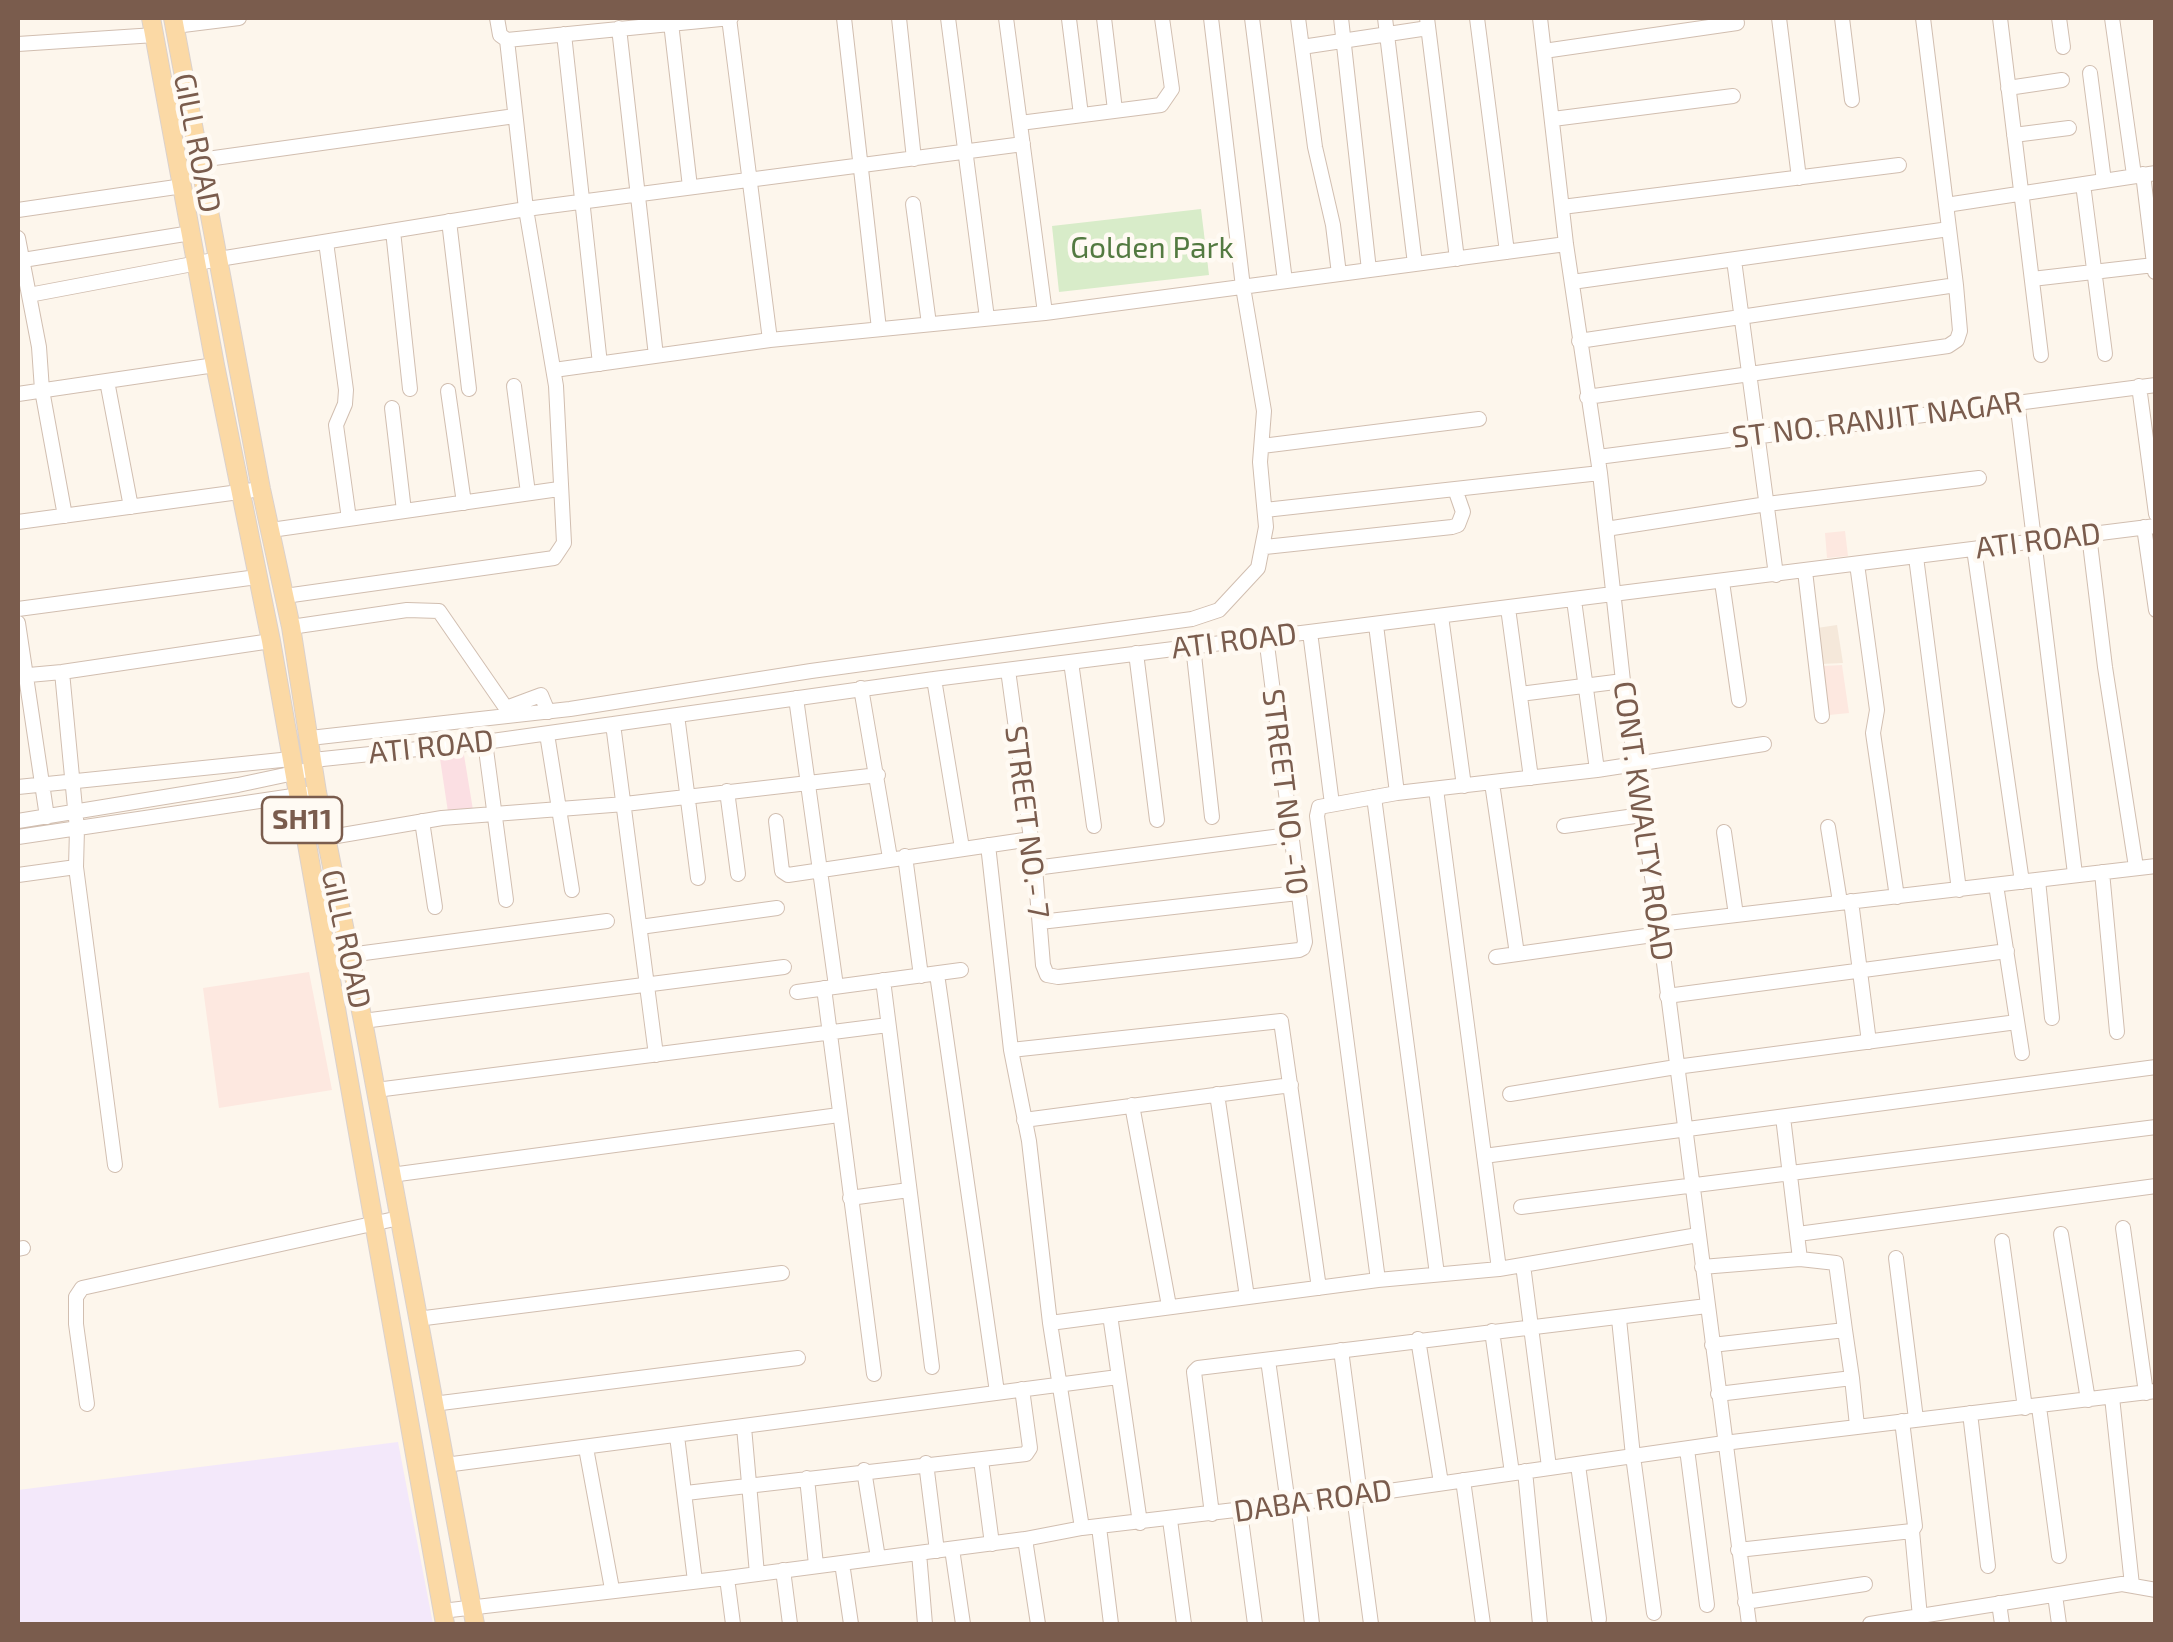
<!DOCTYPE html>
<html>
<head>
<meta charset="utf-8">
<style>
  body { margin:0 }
  #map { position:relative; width:2173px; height:1642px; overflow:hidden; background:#fdf6ec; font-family:"Exo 2",sans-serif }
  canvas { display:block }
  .frame { position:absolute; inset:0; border:20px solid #7a5c4d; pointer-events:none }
</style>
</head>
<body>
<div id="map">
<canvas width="2173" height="1642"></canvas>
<div class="frame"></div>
</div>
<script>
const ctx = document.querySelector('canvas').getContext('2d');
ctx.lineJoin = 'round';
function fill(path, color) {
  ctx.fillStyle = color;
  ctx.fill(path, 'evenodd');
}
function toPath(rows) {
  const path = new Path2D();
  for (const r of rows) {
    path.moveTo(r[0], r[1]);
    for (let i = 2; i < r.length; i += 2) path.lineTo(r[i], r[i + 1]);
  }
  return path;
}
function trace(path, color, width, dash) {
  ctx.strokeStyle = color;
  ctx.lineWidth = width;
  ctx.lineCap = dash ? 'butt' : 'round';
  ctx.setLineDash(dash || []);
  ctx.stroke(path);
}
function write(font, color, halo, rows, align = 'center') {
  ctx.font = font + ' "Exo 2",sans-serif';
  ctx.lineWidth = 9;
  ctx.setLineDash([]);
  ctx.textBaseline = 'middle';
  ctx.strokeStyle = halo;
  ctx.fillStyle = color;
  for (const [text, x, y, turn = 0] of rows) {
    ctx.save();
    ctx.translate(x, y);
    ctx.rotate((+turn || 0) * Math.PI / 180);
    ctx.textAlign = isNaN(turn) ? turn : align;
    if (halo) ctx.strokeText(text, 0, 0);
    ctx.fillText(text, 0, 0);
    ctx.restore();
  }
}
fill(toPath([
  [1837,625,1843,663,1821,664,1817,628]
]), '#f5e8da');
fill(toPath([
  [1845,531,1848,556,1827,558,1825,533],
  [1842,665,1849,713,1829,715,1823,666],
  [309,972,332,1090,219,1108,203,988]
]), '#fde8e0');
fill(toPath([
  [398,1442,433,1624,18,1624,18,1490]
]), '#f3e8fa');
fill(toPath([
  [463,749,473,810,448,812,439,752]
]), '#fbdfe3');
fill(toPath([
  [1201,209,1209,275,1059,292,1052,226]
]), '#d8ecc9');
const minor = toPath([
  [497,18,500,35,507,40],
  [729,18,770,340],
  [844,18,879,329],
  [899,18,914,159],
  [948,18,987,318],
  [1006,18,1045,313],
  [1104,18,1115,110],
  [1252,18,1285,281],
  [1298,18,1315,147,1333,225,1339,274],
  [1341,18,1369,270],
  [1385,18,1415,264],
  [1427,18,1457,259],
  [1477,18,1507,252],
  [1540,18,1566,244,1600,473,1623,681,1659,924,1749,1624],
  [1779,18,1799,178],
  [1842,18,1852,100],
  [2000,18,2041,355],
  [2059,18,2063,47],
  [2112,18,2134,175],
  [1069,19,1081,115],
  [671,23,690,187],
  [175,26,239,18],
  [619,28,656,356],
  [564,34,600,364],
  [18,44,155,35],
  [1302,47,1428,28],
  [1544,51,1737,23],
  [2090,73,2104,181],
  [2008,88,2062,80],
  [1553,119,1733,96],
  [1020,123,1161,105,1172,89,1162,18],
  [2014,135,2069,128],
  [200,160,515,116],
  [2143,174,2155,272],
  [2083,184,2105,354],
  [913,204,929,324],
  [1946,205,2156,173],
  [1562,207,1899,165],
  [18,210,183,186],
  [449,221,469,389],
  [393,231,410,389],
  [18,238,39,347,42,390,65,516],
  [326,242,346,390,345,404,336,425,349,519],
  [23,260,191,233],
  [1734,260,1776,575],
  [2032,279,2154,265],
  [1572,282,1949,229],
  [29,295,219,259,526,209,1023,144],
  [1579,341,1956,285],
  [554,370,770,340,1045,313,1566,244],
  [107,381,131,507],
  [514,386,528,493],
  [2139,386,2156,514],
  [448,391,464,503],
  [18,394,215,365],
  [1587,397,1948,346,1957,340,1960,331,1956,285,1923,18],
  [2017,401,2075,874],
  [392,408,404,511],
  [1262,446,1479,419],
  [1598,457,2156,385],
  [1265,510,1600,473],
  [18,522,261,489],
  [2144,527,2156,610],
  [1606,529,1767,504,1979,478],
  [271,530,559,489],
  [2089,535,2105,667,2136,867],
  [1265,547,1452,527,1458,525,1463,512,1455,489],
  [1974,549,2022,882],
  [1916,557,1959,890],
  [1857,564,1877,710,1873,733,1897,897],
  [1805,571,1822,716],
  [1722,582,1739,700],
  [285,596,554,558,564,543,556,386,526,209,507,40,731,18],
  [1574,600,1597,770],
  [1508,608,1531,778],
  [18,609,257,577],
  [1441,616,1464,786],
  [18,623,47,817],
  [1376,625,1397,793],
  [291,627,407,610,439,611,506,708,541,695,548,712],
  [1310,632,1332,804],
  [1193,646,1212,817],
  [1136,653,1157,820],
  [1071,662,1094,826],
  [1008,670,1035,868,1043,965,1047,975,1058,977,1299,950,1303,948,1305,942,1266,637],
  [62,672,77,829,76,867,115,1165],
  [18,676,62,672,271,641],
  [934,679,962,848],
  [861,688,890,858],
  [1520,694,1623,681],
  [796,698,836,986],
  [677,715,698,878],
  [613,724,656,1055],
  [547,734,572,890],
  [310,738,570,709,811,671,1192,619,1219,610,1258,568,1266,527,1260,462,1264,411,1243,287,1211,18],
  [485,742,506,900],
  [313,760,485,742,934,679,2156,526],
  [1492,783,1517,954],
  [18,787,291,759],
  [1436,789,1499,1269],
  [727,791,738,874],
  [1374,797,1437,1274],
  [18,821,238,785,313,769],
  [422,821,435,907],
  [776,821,782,871,788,875,1031,839],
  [1564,826,1642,815],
  [1828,827,1840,902],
  [1724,832,1736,915],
  [18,837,306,794],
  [325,838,442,818,625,804,878,775],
  [988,845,1011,1050,1029,1141,1050,1323,1082,1528],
  [905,856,921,976],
  [1035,868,1289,835],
  [2102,872,2117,1032],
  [18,875,76,867],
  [2038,880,2052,1018],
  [1996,885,2022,1053],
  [1851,901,1869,1042],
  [1040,922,1298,893],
  [1659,924,2156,866],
  [640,927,777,908],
  [349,955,607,921],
  [1496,957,1660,934],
  [937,974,997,1392],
  [883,980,932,1367],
  [824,988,874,1374],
  [797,992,961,970],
  [1667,996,2007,951],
  [363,1021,784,967],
  [1011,1050,1281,1021,1319,1288],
  [376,1090,888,1025],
  [1217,1094,1247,1297],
  [1510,1094,1676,1067,2017,1022],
  [1132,1105,1169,1306],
  [1783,1117,1800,1259],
  [1024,1120,1291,1085],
  [1484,1156,2156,1067],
  [391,1175,839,1115],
  [850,1198,909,1190],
  [1521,1207,2156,1127],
  [2123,1228,2146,1393],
  [1798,1234,2156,1186],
  [2061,1234,2088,1400],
  [2002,1241,2025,1408],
  [18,1249,23,1248],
  [1896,1258,1916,1419],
  [1523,1265,1549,1467],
  [1702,1267,1800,1259,1836,1263,1845,1330],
  [1378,1280,1317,816,1319,807,1397,793,1597,770,1764,744],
  [1110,1315,1140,1523],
  [417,1319,782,1273],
  [1619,1319,1633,1456,1654,1613],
  [1050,1323,1378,1280,1499,1269,1698,1235],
  [1492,1331,1512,1473],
  [1418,1339,1441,1483],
  [1712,1345,1845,1330,1852,1378],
  [1341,1350,1360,1495],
  [1268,1360,1288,1504],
  [1718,1394,1852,1378,1857,1426],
  [2112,1397,2132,1585],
  [87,1404,76,1324,76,1297,82,1288,399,1218],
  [433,1404,798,1358],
  [2039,1407,2059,1556],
  [1970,1413,1988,1566],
  [744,1427,757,1574],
  [677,1436,695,1581],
  [586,1448,612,1589],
  [1687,1449,1707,1605],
  [981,1460,992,1544],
  [926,1463,937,1551],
  [445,1465,1118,1377],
  [1578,1465,1599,1619],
  [864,1470,878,1558],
  [1525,1471,1540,1624],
  [807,1478,816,1565],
  [1463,1480,1483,1624],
  [686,1493,1026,1454,1030,1448,1022,1389],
  [1354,1496,1371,1624],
  [1298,1502,1312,1624],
  [1240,1512,1255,1624],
  [1212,1514,1194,1372,1198,1368,1707,1306],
  [1170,1520,1184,1624],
  [1099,1527,1111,1624],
  [1912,1531,1920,1617],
  [1025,1539,1038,1624],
  [952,1549,963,1624],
  [1738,1550,1912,1531,1915,1526,1902,1421],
  [919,1553,925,1624],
  [842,1563,851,1624],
  [783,1570,790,1624],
  [727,1578,733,1624],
  [2055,1595,2059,1624],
  [1745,1602,1865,1584],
  [1999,1603,2002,1624],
  [442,1611,727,1578,1025,1539,1082,1528,1354,1496,1724,1443,2156,1391],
  [1870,1624,2122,1584,2156,1590]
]);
const major = toPath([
  [151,18,215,365,271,641,445,1624],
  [173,18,261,489,291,627,317,792,363,1021,475,1624]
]);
trace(minor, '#d1beb0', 16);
trace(major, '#dad1cd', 20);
trace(minor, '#fff', 14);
trace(major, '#fbd9a5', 18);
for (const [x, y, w] of [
  [302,820,80]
]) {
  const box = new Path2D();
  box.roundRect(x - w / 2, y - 23, w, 46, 8);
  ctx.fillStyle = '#fffaf3';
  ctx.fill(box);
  trace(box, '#7a5c4d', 2.5);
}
write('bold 28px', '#7a5c4d', null, [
  ["SH11",302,820]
]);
write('30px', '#7a5c4d', '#fffaf3', [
  ["GILL ROAD",197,143,79],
  ["ST NO. RANJIT NAGAR",1877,420,-7],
  ["ATI ROAD",2038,541,-7],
  ["ATI ROAD",1234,641,-7],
  ["ATI ROAD",431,747,-6],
  ["STREET NO. -10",1285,792,83],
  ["CONT. KWALTY ROAD",1643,821,82],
  ["STREET NO.- 7",1027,822,83],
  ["GILL ROAD",346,939,78],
  ["DABA ROAD",1313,1501,-8]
]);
write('30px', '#537a41', '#fffaf3', [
  ["Golden Park",1152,248]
]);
</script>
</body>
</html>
